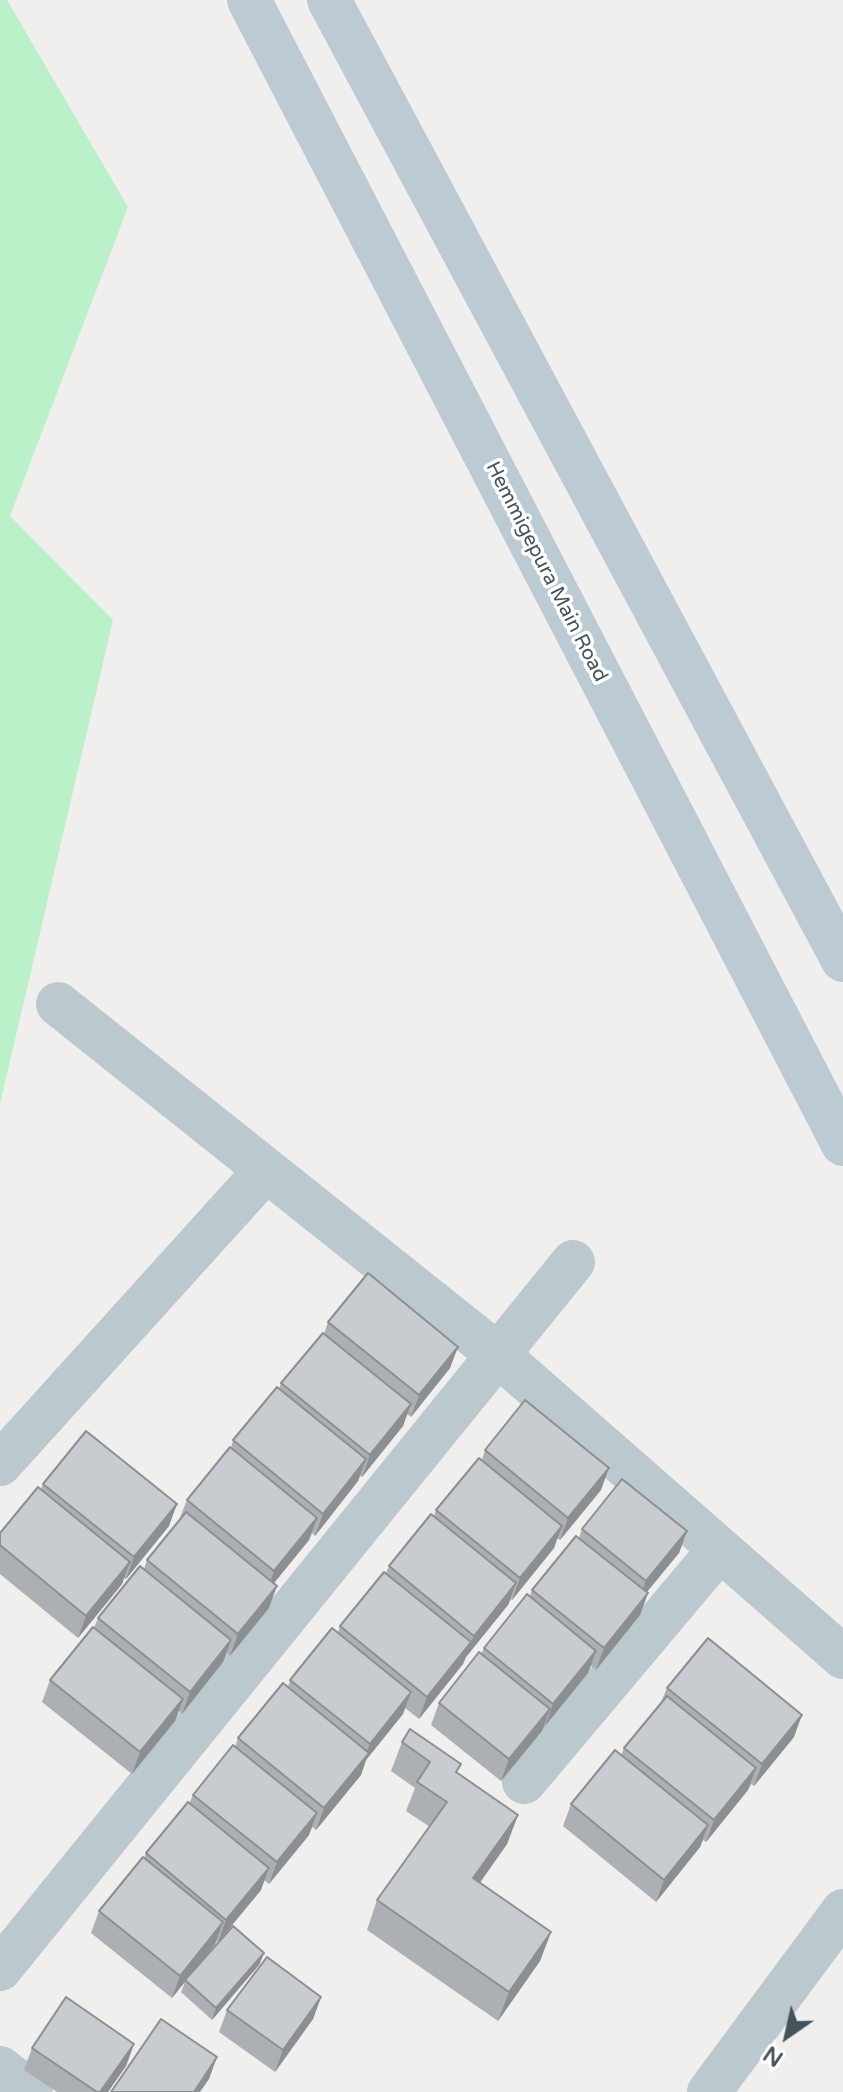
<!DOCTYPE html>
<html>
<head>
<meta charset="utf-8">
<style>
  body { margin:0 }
  #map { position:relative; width:843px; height:2092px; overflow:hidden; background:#f1eeee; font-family:"Varela Round",sans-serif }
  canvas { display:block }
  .north { position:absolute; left:747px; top:1996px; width:80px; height:80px; -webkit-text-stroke:6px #fff; paint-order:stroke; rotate:214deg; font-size:22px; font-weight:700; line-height:32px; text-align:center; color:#45545c }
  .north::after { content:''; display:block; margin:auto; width:28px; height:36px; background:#45545c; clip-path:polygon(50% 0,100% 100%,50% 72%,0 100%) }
</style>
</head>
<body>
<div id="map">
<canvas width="843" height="2092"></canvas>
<div class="north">N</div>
</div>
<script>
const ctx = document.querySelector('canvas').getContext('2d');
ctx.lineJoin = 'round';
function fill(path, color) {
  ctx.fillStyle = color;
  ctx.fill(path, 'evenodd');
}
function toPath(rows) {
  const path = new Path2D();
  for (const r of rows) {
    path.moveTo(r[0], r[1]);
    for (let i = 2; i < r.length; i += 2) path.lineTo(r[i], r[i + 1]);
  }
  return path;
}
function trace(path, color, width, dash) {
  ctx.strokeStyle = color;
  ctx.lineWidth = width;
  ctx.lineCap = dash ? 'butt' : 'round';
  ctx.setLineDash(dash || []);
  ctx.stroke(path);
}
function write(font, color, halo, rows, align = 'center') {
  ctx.font = font + ' "Varela Round",sans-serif';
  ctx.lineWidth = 7;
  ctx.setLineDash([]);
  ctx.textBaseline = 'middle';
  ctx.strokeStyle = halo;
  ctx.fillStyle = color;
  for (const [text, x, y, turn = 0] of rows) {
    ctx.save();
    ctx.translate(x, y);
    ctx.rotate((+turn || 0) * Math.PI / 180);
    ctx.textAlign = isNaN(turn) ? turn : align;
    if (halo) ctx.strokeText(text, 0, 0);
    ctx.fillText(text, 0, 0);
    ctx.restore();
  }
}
fill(toPath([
  [0,0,7,0,128,207,10,516,113,620,0,1104]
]), '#baf1c8');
trace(toPath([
  [58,1004,496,1353,843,1657],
  [0,1464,266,1170],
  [524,1782,720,1549],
  [0,1969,573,1262],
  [0,2068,31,2092],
  [709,2092,843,1911]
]), '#bbc8ce', 44);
trace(toPath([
  [249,0,843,1144],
  [329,0,843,960]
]), '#bbcad3', 44);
fill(toPath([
  [328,1322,450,1368,411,1417,407,1414,403,1426,362,1477,360,1476,358,1481,315,1536,312,1533,309,1540,274,1583,269,1608,230,1656,227,1653,223,1662,182,1714,179,1711,175,1721,132,1774,42,1702,50,1680,94,1628,98,1618,144,1569,147,1560,179,1520,187,1500,231,1448,233,1440,279,1389,281,1383,324,1334],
  [485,1450,601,1490,560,1540,557,1538,554,1548,512,1600,511,1599,508,1605,466,1657,463,1664,419,1719,405,1708,403,1714,366,1760,361,1775,316,1830,312,1827,309,1835,269,1884,264,1880,261,1890,218,1942,217,1941,215,1944,199,1965,264,1953,259,1965,212,2020,181,1992,185,1982,172,1998,91,1933,99,1911,144,1858,146,1853,189,1804,193,1795,235,1747,238,1738,288,1687,290,1680,338,1632,340,1626,386,1573,389,1566,434,1516,436,1510,482,1460],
  [43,1484,169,1526,126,1579,124,1578,122,1584,78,1638,0,1574,0,1533,41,1489],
  [582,1529,687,1531,679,1553,646,1592,648,1593,640,1615,596,1670,591,1666,588,1673,501,1781,431,1725,439,1703,481,1654,484,1648,530,1596,532,1590,579,1538],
  [667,1688,794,1737,754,1786,751,1784,748,1790,706,1842,703,1840,700,1847,656,1902,563,1826,571,1804,621,1756,624,1748,661,1702],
  [402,1742,458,1773,518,1815,507,1844,480,1882,551,1932,540,1961,498,2021,367,1930,377,1900,430,1827,406,1811,415,1788,391,1771],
  [321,1997,313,2019,275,2072,219,2032,227,2010],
  [134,2044,126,2066,108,2092,57,2092,24,2070,32,2048]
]), '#acafb4');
fill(toPath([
  [458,1347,450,1368,411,1417,419,1395],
  [411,1404,403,1426,362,1477,370,1455],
  [366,1459,358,1481,315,1536,323,1514],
  [609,1468,601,1490,560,1540,568,1518],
  [177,1504,169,1526,126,1579,134,1557],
  [317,1518,309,1540,266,1593,274,1571],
  [562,1526,554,1548,512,1600,520,1578],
  [687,1531,679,1553,638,1603,646,1581],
  [130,1562,122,1584,78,1638,86,1616],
  [516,1583,508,1605,466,1657,463,1664,419,1719,427,1697,471,1642,474,1636],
  [277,1586,269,1608,230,1656,238,1634],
  [648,1593,640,1615,596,1670,604,1648],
  [231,1640,223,1662,182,1714,190,1692],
  [596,1651,588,1673,545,1726,553,1704],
  [411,1692,403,1714,366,1760,361,1775,316,1830,324,1808,364,1758,370,1744],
  [183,1699,175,1721,132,1774,140,1752],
  [550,1709,542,1731,501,1781,509,1759],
  [802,1715,794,1737,754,1786,762,1764],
  [756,1768,748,1790,706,1842,714,1820],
  [317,1813,309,1835,269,1884,277,1862],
  [518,1815,507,1844,463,1907,473,1878],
  [708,1825,700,1847,656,1902,664,1880],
  [269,1868,261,1890,218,1942,226,1920],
  [223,1922,215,1944,172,1998,180,1976],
  [551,1932,540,1961,498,2021,509,1992],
  [264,1953,259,1965,212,2020,216,2008],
  [321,1997,313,2019,275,2072,283,2050],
  [134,2044,126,2066,108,2092,100,2092],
  [217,2057,209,2079,200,2092,194,2092]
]), '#8c8f92');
const building = toPath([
  [368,1273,458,1347,419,1395,328,1322,368,1273],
  [323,1333,411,1404,370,1455,281,1383,323,1333],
  [277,1387,366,1459,323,1514,233,1440,277,1387],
  [525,1400,609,1468,568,1518,485,1450,525,1400],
  [86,1431,177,1504,134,1557,43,1484,86,1431],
  [230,1447,317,1518,274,1571,187,1500,230,1447],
  [479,1458,562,1526,520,1578,436,1510,479,1458],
  [622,1479,687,1531,646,1581,582,1529,622,1479],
  [38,1487,130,1562,86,1616,0,1545,0,1533,38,1487],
  [186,1512,277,1586,238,1634,147,1560,186,1512],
  [431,1514,516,1583,474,1636,389,1566,431,1514],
  [576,1536,648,1593,604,1648,532,1590,576,1536],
  [140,1566,231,1640,190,1692,98,1618,140,1566],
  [384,1572,471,1642,427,1697,340,1626,384,1572],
  [527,1594,596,1651,553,1704,484,1648,527,1594],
  [93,1627,183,1699,140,1752,50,1680,93,1627],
  [332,1628,411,1692,370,1744,290,1680,332,1628],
  [708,1638,802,1715,762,1764,667,1688,708,1638],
  [479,1652,550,1709,509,1759,439,1703,479,1652],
  [283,1683,369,1753,324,1808,238,1738,283,1683],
  [667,1696,756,1768,714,1820,624,1748,667,1696],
  [410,1729,461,1764,456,1772,518,1815,473,1878,551,1932,509,1992,377,1900,447,1802,417,1782,430,1762,402,1742,410,1729],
  [233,1745,317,1813,277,1862,193,1795,233,1745],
  [615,1750,708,1825,664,1880,571,1804,615,1750],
  [188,1802,269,1868,226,1920,146,1853,188,1802],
  [143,1857,223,1922,180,1976,99,1911,143,1857],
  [233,1926,264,1953,216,2008,185,1980,233,1926],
  [267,1957,321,1997,283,2050,227,2010,267,1957],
  [66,1997,134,2044,100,2092,97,2092,32,2048,66,1997],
  [161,2019,217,2057,194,2092,111,2092,161,2019]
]);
fill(building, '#c8ccd1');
trace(building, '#8c8f92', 2);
write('20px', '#45545c', '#fff', [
  ["Hemmigepura Main Road",546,572,63]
]);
</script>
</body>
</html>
